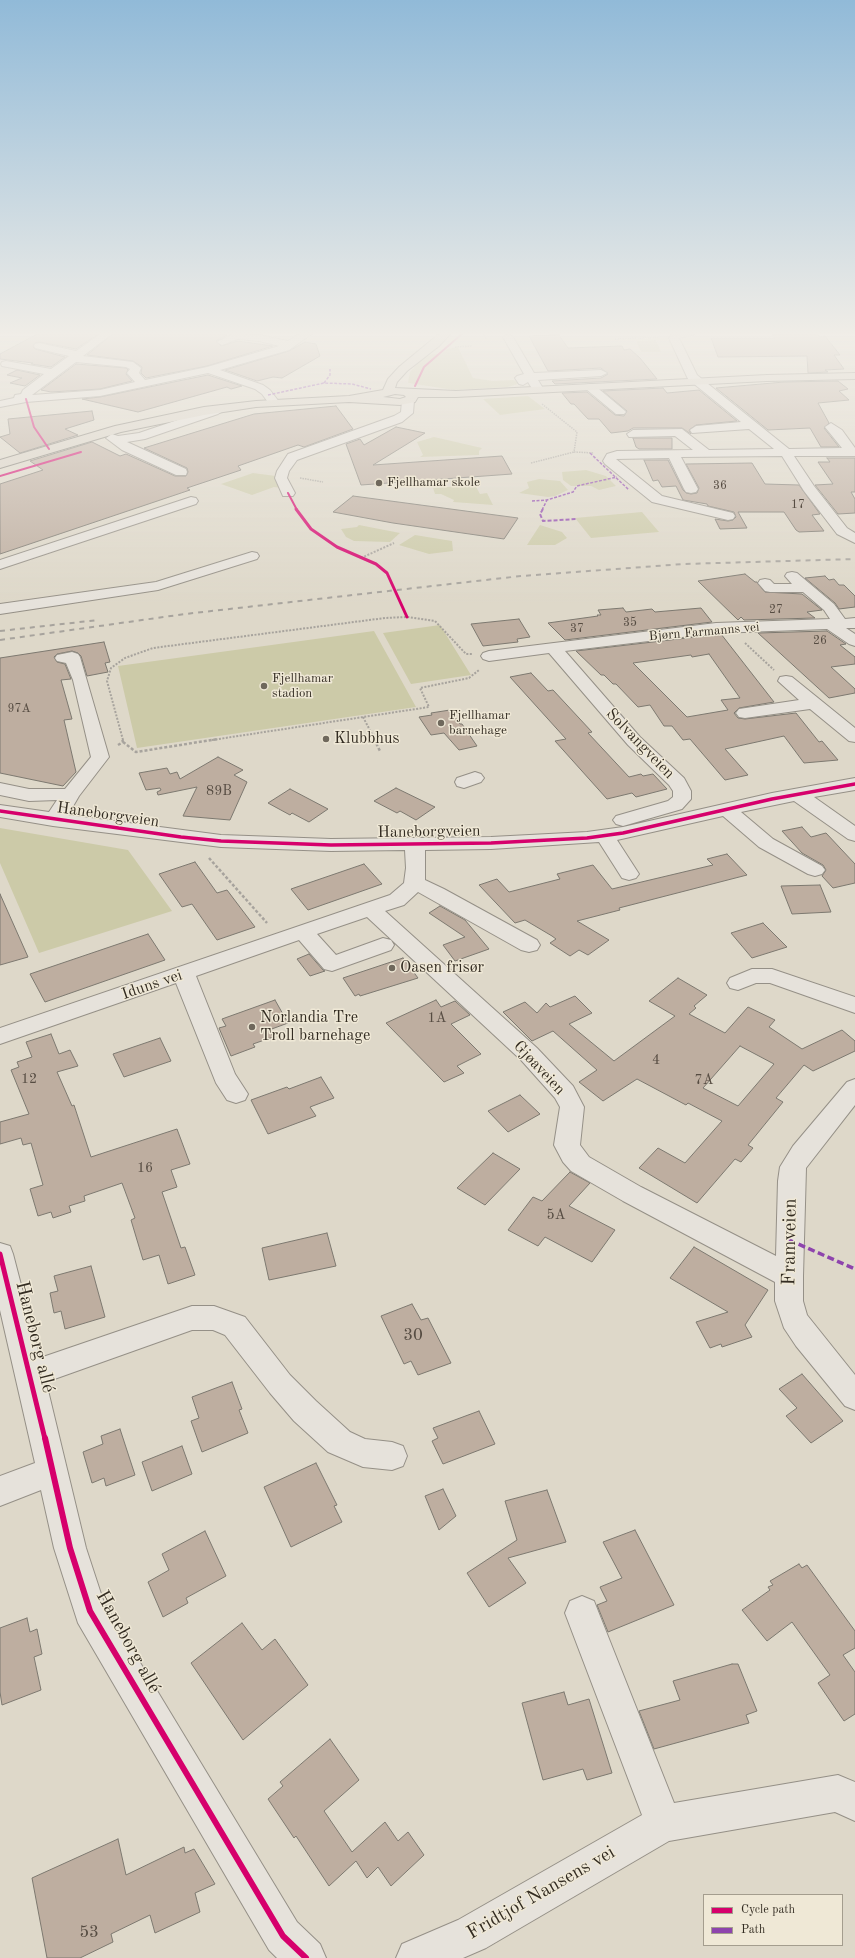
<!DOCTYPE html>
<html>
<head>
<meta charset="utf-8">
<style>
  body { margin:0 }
  #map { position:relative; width:855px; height:1958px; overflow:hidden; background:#ded8c9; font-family:"Old Standard TT",serif }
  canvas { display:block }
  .legend { position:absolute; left:703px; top:1894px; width:140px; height:52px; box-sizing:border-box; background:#efe8d6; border:1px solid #a49d8e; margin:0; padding:5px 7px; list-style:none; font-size:12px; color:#332c22 }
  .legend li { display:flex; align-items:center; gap:8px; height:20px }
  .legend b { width:20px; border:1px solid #a49d8e }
</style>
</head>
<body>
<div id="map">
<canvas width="855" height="1958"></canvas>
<ul class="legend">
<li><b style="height:5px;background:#d6006c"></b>Cycle path</li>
<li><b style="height:5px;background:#8e44ad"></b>Path</li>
</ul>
</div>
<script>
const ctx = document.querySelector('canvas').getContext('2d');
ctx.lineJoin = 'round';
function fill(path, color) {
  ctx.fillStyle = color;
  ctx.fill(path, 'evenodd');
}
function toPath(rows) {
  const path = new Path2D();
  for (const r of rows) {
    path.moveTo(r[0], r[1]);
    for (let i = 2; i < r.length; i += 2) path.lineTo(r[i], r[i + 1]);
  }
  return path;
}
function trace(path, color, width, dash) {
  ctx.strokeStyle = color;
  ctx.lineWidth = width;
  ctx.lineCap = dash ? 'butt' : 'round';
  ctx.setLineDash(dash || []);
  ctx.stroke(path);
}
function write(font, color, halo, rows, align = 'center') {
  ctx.font = font + ' "Old Standard TT",serif';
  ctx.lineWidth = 3;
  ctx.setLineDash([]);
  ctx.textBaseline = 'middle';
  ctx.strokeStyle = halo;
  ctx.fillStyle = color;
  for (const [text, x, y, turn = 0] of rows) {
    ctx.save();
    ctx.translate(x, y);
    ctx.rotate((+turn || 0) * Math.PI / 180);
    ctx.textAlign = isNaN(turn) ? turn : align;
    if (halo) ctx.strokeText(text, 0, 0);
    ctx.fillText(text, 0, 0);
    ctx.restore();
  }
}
fill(toPath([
  [656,340,661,352,641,352,636,341],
  [458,347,473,378,493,381,513,380,521,383,508,387,454,390,408,383,410,372,421,359,432,354,440,354,447,349],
  [528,396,545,409,500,415,483,399],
  [434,437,482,448,479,451,479,455,420,457,423,455,417,442],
  [586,470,606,476,616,486,599,490,591,486,571,486,563,480,562,472],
  [253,473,276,476,282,488,274,487,252,495,221,484],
  [539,479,560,481,568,490,555,496,548,497,519,493,529,488,527,482],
  [475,485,480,494,487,493,493,505,453,502,454,500,441,494,435,494,433,488],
  [642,512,659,532,591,538,575,518],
  [359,525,400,533,390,542,354,541,346,537,341,529,357,527],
  [540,525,562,532,567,538,555,545,527,545],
  [415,535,452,541,453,551,429,554,399,545],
  [440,625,471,675,411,684,383,633],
  [374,631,416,707,137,748,118,666],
  [0,828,128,850,172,911,39,953,0,863]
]), '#cccaa8');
const building = toPath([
  [39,333,100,333,76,349,39,342,35,343,33,347,35,349,65,357,51,367,31,364,33,363,0,359,0,354,39,333],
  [114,333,215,333,227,335,216,341,221,346,238,341,273,346,207,366,146,378,141,373,142,367,133,361,87,355,114,333],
  [816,333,820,337,825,336,840,355,834,355,844,369,825,370,828,372,808,373,807,356,718,357,711,338,775,338,772,334,816,333],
  [559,335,568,348,622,346,624,350,630,349,640,358,657,379,555,384,552,381,601,378,608,374,601,368,548,371,529,336,559,335],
  [305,342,316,344,320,356,282,378,273,377,257,381,225,370,289,351,305,342],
  [76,364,126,368,128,370,126,374,132,381,100,389,51,392,41,390,76,364],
  [17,370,40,375,25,386,10,383,22,378,7,375,17,370],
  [208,375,242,386,231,389,227,387,138,412,82,399,100,397,208,375],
  [838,381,848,389,839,391,849,400,818,403,829,423,824,428,839,447,821,447,810,428,768,430,716,388,784,382,838,381],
  [663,388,667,393,699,390,737,421,696,425,689,430,691,434,682,428,633,428,628,431,611,433,599,419,588,419,574,404,571,404,562,393,587,392,615,415,624,416,627,411,603,391,663,388],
  [336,406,353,429,304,447,298,445,238,466,241,470,187,488,190,490,0,554,0,484,43,470,30,461,92,442,120,456,126,454,175,476,186,476,188,472,187,468,144,448,254,414,336,406],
  [92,411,94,420,65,429,78,435,20,453,0,437,10,434,8,419,92,411],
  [396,427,425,433,373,465,502,456,512,474,361,485,346,444,360,439,364,445,396,427],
  [633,438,672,438,672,449,639,449,636,447,633,438],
  [827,458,855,458,855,492,851,492,855,499,855,513,838,514,815,485,833,484,818,462,830,462,827,458],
  [644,460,668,460,683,490,686,493,691,494,697,493,699,488,686,464,752,463,765,484,799,485,820,514,812,515,824,531,799,532,796,530,784,512,738,512,747,528,720,529,715,519,728,521,733,520,736,517,734,512,708,506,707,504,683,500,676,486,662,487,658,480,653,481,644,460],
  [353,496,518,518,504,539,393,523,333,512,353,496],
  [745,574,755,582,757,582,765,592,802,594,822,610,807,612,815,618,744,620,741,617,738,620,698,581,745,574],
  [825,576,829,580,834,579,839,585,844,585,855,596,855,607,839,609,835,603,805,578,825,576],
  [623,608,626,612,652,609,655,612,701,608,712,622,565,640,548,623,598,616,597,615,601,615,598,610,623,608],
  [519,619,530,637,517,639,518,642,483,646,471,624,519,619],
  [827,631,846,644,840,645,855,657,855,664,831,667,855,689,855,693,829,698,758,633,827,631],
  [721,634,774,702,739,708,734,713,738,718,745,719,796,713,819,742,822,741,838,760,804,763,784,736,725,749,748,775,725,780,690,739,683,740,672,726,664,726,650,705,638,707,616,684,613,684,604,675,601,675,576,651,721,634],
  [709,654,740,698,721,700,728,710,687,717,633,663,691,655,692,657,709,654],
  [104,642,110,662,105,663,108,672,87,676,81,656,78,653,72,651,57,654,54,657,57,662,65,664,71,679,61,680,72,719,64,720,76,772,63,786,0,773,0,658,104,642],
  [531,673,548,691,553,690,592,732,588,733,629,777,641,774,643,776,653,774,667,789,636,797,632,793,607,799,555,741,566,739,510,677,531,673],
  [450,710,460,724,462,724,477,746,459,750,444,733,431,735,419,717,432,715,431,713,450,710],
  [218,757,243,770,234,775,247,782,230,820,183,816,197,787,158,795,157,792,161,790,160,788,146,790,139,773,167,768,170,774,177,772,180,779,218,757],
  [396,788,435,807,416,820,400,811,397,813,374,801,396,788],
  [290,789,328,809,309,822,292,813,290,815,268,803,290,789],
  [802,827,811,837,826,833,855,864,855,883,833,888,822,876,826,870,823,865,802,853,782,831,802,827],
  [727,854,747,875,619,908,620,910,577,921,609,940,588,955,579,950,570,956,550,943,556,939,552,936,525,920,515,923,479,885,497,879,509,892,560,879,557,874,593,865,612,889,713,865,707,859,727,854],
  [195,862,217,893,227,890,255,927,217,940,192,904,182,907,159,874,195,862],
  [364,864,382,884,308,910,291,889,364,864],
  [820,885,831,912,792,914,781,886,820,885],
  [0,894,28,957,0,965,0,894],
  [440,906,465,920,489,949,455,961,443,945,465,937,429,913,440,906],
  [763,923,787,947,752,958,731,933,763,923],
  [148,934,165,960,45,1002,30,974,148,934],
  [309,954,323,970,325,971,310,976,297,959,309,954],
  [403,958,418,978,360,996,359,994,355,996,343,978,403,958],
  [678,978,707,995,694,1006,696,1008,689,1014,725,1033,748,1007,775,1020,769,1027,802,1049,842,1030,855,1041,855,1051,813,1071,804,1065,776,1098,783,1102,748,1145,753,1148,741,1162,735,1159,697,1203,639,1168,658,1148,685,1163,722,1121,688,1103,686,1105,637,1079,603,1101,579,1082,597,1070,553,1031,532,1041,503,1012,525,1002,537,1013,546,1003,550,1007,575,996,592,1013,569,1024,614,1061,675,1016,649,1001,678,978],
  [740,1046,774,1064,738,1106,703,1088,740,1046],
  [275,1000,288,1023,269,1030,273,1037,253,1044,255,1047,231,1056,219,1028,226,1026,222,1019,275,1000],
  [436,1000,441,1007,455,1001,470,1015,451,1024,481,1054,457,1066,464,1073,444,1082,386,1023,436,1000],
  [51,1034,59,1054,70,1050,78,1066,57,1072,72,1106,74,1105,91,1157,177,1129,190,1164,171,1170,177,1187,162,1192,181,1248,185,1247,195,1275,168,1284,159,1255,143,1260,131,1220,135,1218,122,1183,84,1196,85,1201,69,1206,71,1212,53,1218,51,1212,38,1216,30,1189,43,1185,31,1143,23,1145,21,1138,0,1144,0,1122,29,1114,11,1070,19,1067,17,1062,32,1057,26,1042,51,1034],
  [160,1038,171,1061,124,1077,113,1054,160,1038],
  [321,1077,334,1098,310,1107,316,1116,268,1134,251,1100,287,1087,289,1089,321,1077],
  [520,1095,540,1114,508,1132,488,1111,520,1095],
  [493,1153,520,1169,485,1205,457,1188,493,1153],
  [570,1172,590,1183,569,1206,615,1230,592,1262,545,1237,538,1246,508,1230,533,1197,542,1201,570,1172],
  [327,1233,336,1266,269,1280,262,1248,327,1233],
  [694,1247,768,1290,745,1325,752,1337,722,1347,721,1344,710,1348,696,1322,728,1312,670,1278,694,1247],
  [91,1266,105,1317,65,1329,61,1311,54,1313,50,1293,58,1291,54,1276,91,1266],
  [412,1304,421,1320,428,1318,451,1363,418,1375,411,1361,404,1364,381,1316,412,1304],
  [802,1374,843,1421,811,1443,786,1416,797,1408,779,1389,802,1374],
  [232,1382,242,1409,239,1410,248,1433,202,1452,191,1421,199,1418,192,1397,232,1382],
  [479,1411,495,1444,443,1464,432,1441,438,1438,433,1428,479,1411],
  [120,1429,135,1475,106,1486,104,1478,92,1483,83,1452,103,1444,101,1436,120,1429],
  [182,1446,192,1474,152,1491,142,1462,182,1446],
  [316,1463,337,1505,334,1506,342,1522,291,1547,264,1487,316,1463],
  [443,1489,456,1516,439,1530,425,1496,443,1489],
  [547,1490,566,1542,508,1558,526,1583,489,1607,467,1573,517,1540,505,1501,547,1490],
  [635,1530,674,1605,608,1632,597,1605,607,1601,600,1587,622,1578,603,1542,635,1530],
  [205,1531,226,1576,186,1598,188,1603,163,1617,148,1582,169,1570,162,1554,205,1531],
  [799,1564,802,1568,807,1565,855,1631,855,1648,843,1655,855,1672,855,1714,844,1721,818,1683,830,1675,792,1622,767,1641,742,1610,770,1590,768,1587,773,1585,770,1581,799,1564],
  [27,1618,30,1632,37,1629,42,1654,34,1657,41,1690,2,1705,0,1692,0,1628,27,1618],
  [242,1623,262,1650,275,1639,308,1685,243,1740,191,1663,242,1623],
  [732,1664,738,1664,757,1711,746,1715,749,1723,654,1749,639,1711,680,1700,673,1681,732,1664],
  [564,1692,568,1705,589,1699,612,1773,587,1780,583,1769,543,1780,522,1703,564,1692],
  [330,1739,359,1780,324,1811,352,1852,385,1822,398,1841,408,1832,424,1855,391,1886,378,1867,367,1878,356,1861,329,1886,296,1836,294,1838,268,1799,283,1786,280,1782,330,1739],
  [118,1839,126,1875,184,1847,185,1853,194,1849,215,1884,195,1893,200,1912,155,1933,150,1915,111,1934,113,1942,80,1958,47,1958,32,1878,118,1839]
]);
fill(building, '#beaea0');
trace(building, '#7d7970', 1);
const minor = toPath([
  [102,333,113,333,83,356,133,362,141,368,139,373,145,380,207,367,279,346,259,341,238,339,222,345,217,342,233,334,259,335,288,341,301,333,313,333,289,350,220,370,263,385,270,390,280,403,274,406,270,405,262,394,255,389,208,373,100,396,26,402,0,407,0,401,14,398,15,395,21,394,23,390,44,374,2,366,1,364,2,362,6,361,51,369,69,356,35,348,34,346,35,344,39,343,76,351,102,333],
  [76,362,126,367,130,369,127,373,135,382,100,390,32,395,76,362],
  [673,333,694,333,693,335,679,338,697,375,789,449,842,448,825,427,831,423,842,430,855,448,855,456,794,456,814,486,847,528,855,533,855,543,837,534,804,491,782,456,681,457,698,489,696,492,691,493,686,492,684,489,669,458,616,459,662,496,733,513,735,516,733,519,728,520,652,502,605,464,603,461,607,454,617,451,693,450,675,436,629,437,627,434,633,430,682,429,709,450,774,449,749,429,692,433,690,430,696,426,741,422,688,379,669,338,673,333],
  [508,334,513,337,534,373,601,370,607,373,601,376,538,380,544,390,542,392,534,392,528,382,523,385,519,384,515,378,517,376,524,374,503,337,508,334],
  [590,384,594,385,624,410,626,412,624,414,616,414,586,389,584,387,586,385,590,384],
  [408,398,414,401,413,413,402,422,297,460,289,471,287,478,295,493,293,496,283,496,275,478,277,471,288,454,394,416,401,412,402,401,408,398],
  [222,405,228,408,218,414,145,439,127,442,186,469,187,472,186,475,176,475,122,450,106,438,112,434,118,436,139,433,222,405],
  [191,497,196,498,198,501,196,504,0,569,0,560,191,497],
  [252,552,257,553,259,556,257,559,158,590,0,614,0,604,156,582,252,552],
  [792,572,797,573,834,604,845,619,855,618,855,628,846,628,855,634,855,646,849,644,827,629,716,633,565,651,640,737,684,778,691,791,691,799,682,809,630,824,623,826,616,824,613,820,616,816,668,801,673,797,673,791,669,785,628,745,549,653,489,661,483,659,481,656,483,653,489,651,716,623,830,619,824,610,803,592,770,592,765,591,758,583,760,580,765,579,770,580,774,584,792,584,785,576,787,573,792,572],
  [72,652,78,654,80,657,109,757,79,796,68,815,221,835,331,839,491,837,587,832,623,827,772,793,855,778,855,790,814,797,855,826,855,841,848,839,794,801,741,812,773,839,822,866,825,870,822,874,815,876,808,874,759,847,723,816,617,840,639,874,636,878,629,880,622,878,599,842,491,849,425,850,425,880,444,889,537,940,540,945,537,950,529,952,521,950,418,892,404,905,385,911,537,1048,573,1086,584,1107,580,1145,589,1157,641,1187,776,1256,778,1181,780,1167,793,1146,847,1082,855,1079,855,1105,806,1168,803,1276,803,1301,807,1315,855,1375,855,1410,845,1406,796,1346,784,1328,775,1301,775,1282,623,1201,571,1171,563,1162,554,1145,560,1107,555,1098,521,1060,367,917,317,934,336,955,383,938,391,940,394,945,391,950,332,971,324,969,299,940,196,976,235,1074,248,1094,245,1100,236,1103,227,1100,216,1083,176,983,0,1044,0,1028,390,895,404,883,406,868,405,850,331,851,221,847,53,826,0,817,0,805,49,812,57,800,29,801,0,795,0,783,29,789,65,789,91,757,73,680,66,663,57,661,55,658,57,655,72,652],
  [786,676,792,677,855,728,855,742,849,741,810,709,745,718,739,717,736,713,739,709,799,700,778,681,780,677,786,676],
  [475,772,481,774,484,778,481,782,464,788,457,786,455,782,457,778,475,772],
  [752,969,772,969,855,997,855,1013,770,983,756,983,738,990,730,988,727,983,730,978,752,969],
  [0,1243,10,1246,13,1254,40,1358,192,1306,214,1306,245,1317,290,1375,316,1401,350,1432,365,1439,392,1442,403,1446,407,1456,403,1466,392,1470,363,1467,328,1452,294,1421,270,1393,225,1335,213,1330,192,1330,46,1382,86,1548,104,1603,297,1922,320,1944,326,1958,277,1958,269,1950,78,1623,54,1548,41,1490,0,1506,0,1476,35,1463,0,1310,0,1243],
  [582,1596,594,1601,674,1803,838,1775,855,1782,855,1821,835,1812,669,1841,486,1948,463,1958,396,1958,402,1944,458,1920,642,1815,565,1613,570,1601,582,1596]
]);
const major = toPath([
  [440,333,451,333,439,346,407,371,397,382,395,388,456,391,767,375,855,373,855,379,767,381,456,397,418,397,415,402,400,405,349,402,256,407,204,415,121,432,0,468,0,460,115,426,204,407,256,401,349,396,383,390,388,379,399,367,440,333],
  [395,394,404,395,406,397,400,399,383,397,395,394]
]);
trace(minor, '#959087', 2);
trace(major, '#7d7970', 2);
trace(toPath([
  [483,333,486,339],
  [615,339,660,337],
  [455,347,472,346],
  [542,404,577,432,574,452,594,453],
  [531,463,574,452],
  [300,478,323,482]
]), '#a7a39d', 1.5, [1.5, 1]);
trace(toPath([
  [361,558,394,543],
  [745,643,774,670],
  [363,717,375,740],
  [123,740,107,681,111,668,125,658,153,648,385,618,407,617,435,621,466,654,473,654],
  [212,740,429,707,420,688,469,678,479,670]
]), '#a7a39d', 2, [2, 1.5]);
trace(toPath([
  [374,739,380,751],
  [123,742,136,752,218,739],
  [118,745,123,742,122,739],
  [209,858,267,923]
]), '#a7a39d', 2.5, [3, 2]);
fill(minor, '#e6e2db');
fill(major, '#dad3c6');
trace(toPath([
  [0,631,98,620],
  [0,640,185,614,521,576,684,564,855,559]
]), '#a7a39d', 2, [5, 5]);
trace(toPath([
  [324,383,330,375,330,369],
  [268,395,324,383,352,384,371,389],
  [590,453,629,490],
  [532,501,547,500,573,492,577,486,617,477],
  [542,510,547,500]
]), '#8e44ad', 1.5, [3, 1.5]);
trace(toPath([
  [543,509,540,514,543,521,577,519]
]), '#8e44ad', 2, [4, 2]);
trace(toPath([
  [789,1240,855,1269]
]), '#8e44ad', 3.5, [7, 3.5]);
trace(toPath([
  [415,386,424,367,463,333],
  [26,399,34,427,49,449],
  [0,476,81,452],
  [288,493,297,510]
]), '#d6006c', 2);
trace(toPath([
  [296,509,311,529,337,547,376,564,387,573,407,617]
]), '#d6006c', 3);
trace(toPath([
  [0,811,181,837,221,841,331,845,491,843,587,838,623,833,772,799,855,784]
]), '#d6006c', 3.5);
trace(toPath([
  [0,1254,45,1439]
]), '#d6006c', 5);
trace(toPath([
  [45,1438,70,1548,90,1611,283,1936,306,1958]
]), '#d6006c', 6);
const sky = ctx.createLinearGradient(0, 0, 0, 607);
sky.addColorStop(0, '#91bad8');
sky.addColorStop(0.55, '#f0ede7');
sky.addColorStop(1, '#f0ede700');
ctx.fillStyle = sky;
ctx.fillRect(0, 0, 855, 607);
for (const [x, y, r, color] of [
  [379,483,4,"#6f685c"],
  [264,686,4,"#6f685c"],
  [441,723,4,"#6f685c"],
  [326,739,4,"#6f685c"],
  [392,968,4,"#6f685c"],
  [252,1027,4,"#6f685c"]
]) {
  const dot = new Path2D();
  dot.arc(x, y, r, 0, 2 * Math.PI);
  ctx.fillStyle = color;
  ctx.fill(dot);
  trace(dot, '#efe8d6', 1.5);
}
write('12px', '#564c42', null, [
  ["36",720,486],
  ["17",798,505],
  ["27",776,610],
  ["35",630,623],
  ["37",577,629],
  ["26",820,641],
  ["97A",19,709]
]);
write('13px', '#332c22', '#efe8d6', [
  ["Fjellhamar skole",387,483],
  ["Fjellhamar",272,679],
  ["stadion",272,694],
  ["Fjellhamar",449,716],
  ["barnehage",449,731]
], 'left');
write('13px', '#332c22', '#efe8d6', [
  ["Bjørn Farmanns vei",704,632,-5]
]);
write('14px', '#564c42', null, [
  ["89B",219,791],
  ["1A",437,1018],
  ["4",656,1060],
  ["12",29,1079],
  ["7A",704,1080],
  ["16",145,1168],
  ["5A",556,1215]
]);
write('16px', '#332c22', '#efe8d6', [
  ["Klubbhus",334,739],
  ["Oasen frisør",400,968],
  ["Norlandia Tre",260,1018],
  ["Troll barnehage",260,1036]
], 'left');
write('16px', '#332c22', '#efe8d6', [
  ["Solvangveien",640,744,46],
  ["Haneborgveien",108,815,8],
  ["Haneborgveien",429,832,-1],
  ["Iduns vei",152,985,-19],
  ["Gjøaveien",539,1068,47]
]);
write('17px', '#564c42', null, [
  ["30",413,1336],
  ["53",89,1933]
]);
write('19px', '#332c22', '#efe8d6', [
  ["Framveien",790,1242,-89],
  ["Haneborg allé",35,1337,76],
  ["Haneborg allé",128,1642,61],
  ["Fridtjof Nansens vei",541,1893,-30]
]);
</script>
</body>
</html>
